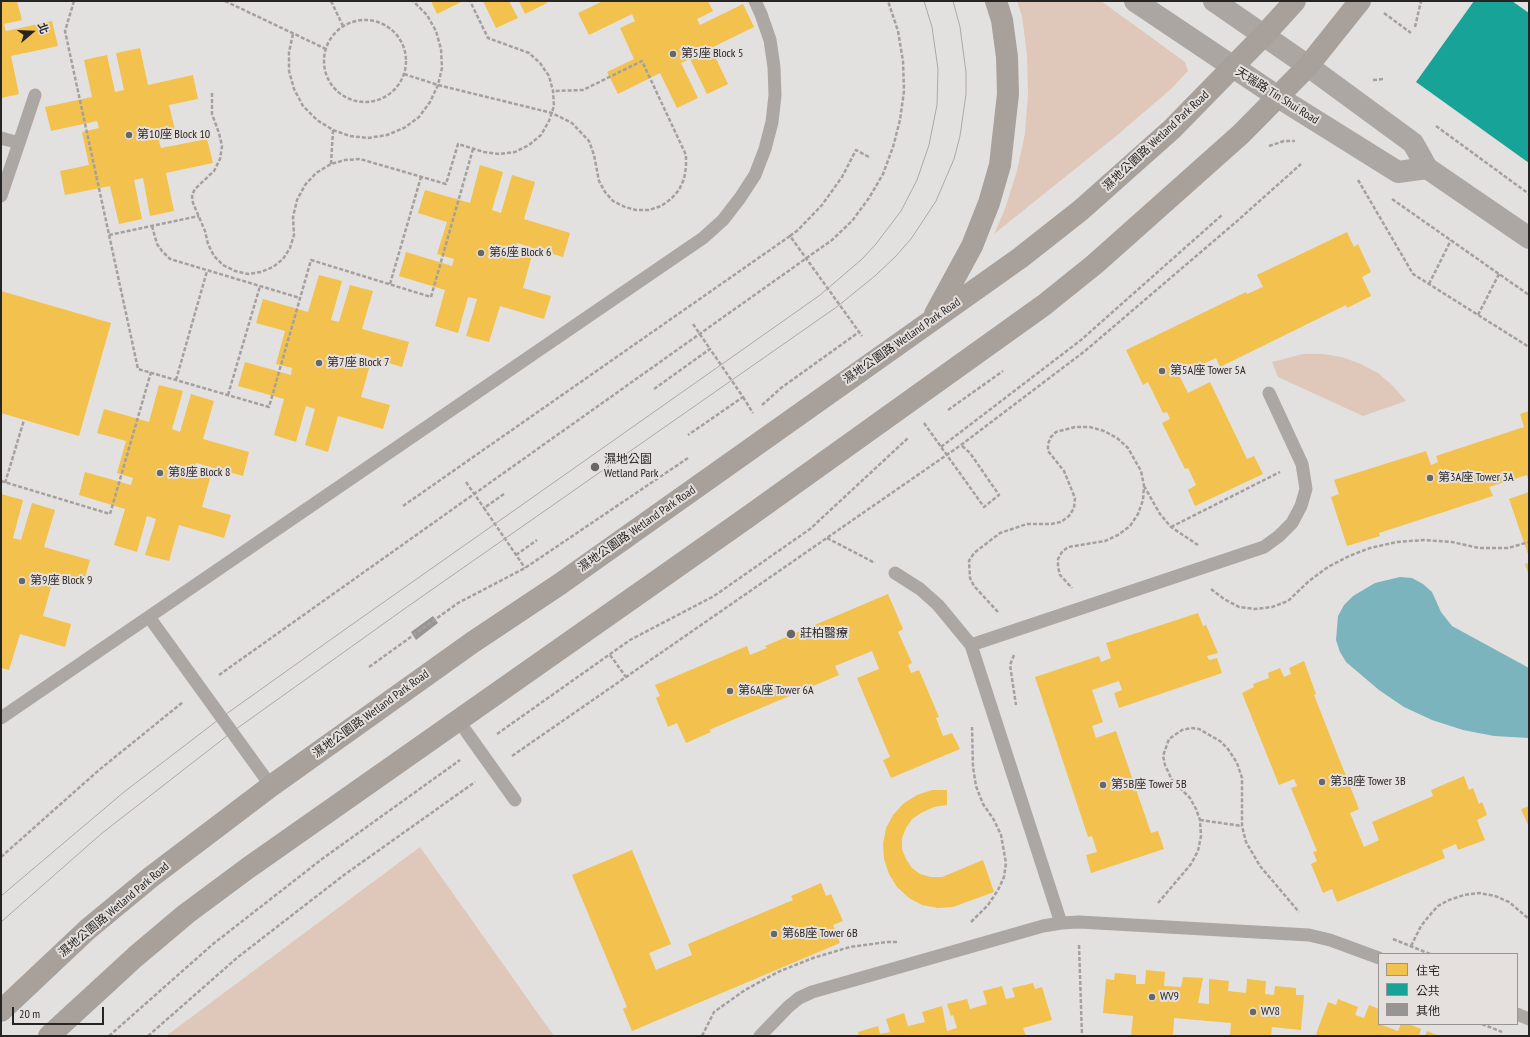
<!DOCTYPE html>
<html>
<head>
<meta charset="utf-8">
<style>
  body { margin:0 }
  #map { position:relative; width:1530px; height:1037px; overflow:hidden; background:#e3e1df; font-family:"PT Sans Narrow","Noto Sans TC",sans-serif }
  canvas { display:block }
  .frame { position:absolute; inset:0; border:2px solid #272524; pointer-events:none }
  .legend { position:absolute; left:1378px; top:953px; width:140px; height:72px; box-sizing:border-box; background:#e5e0dd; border:1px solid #999593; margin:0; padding:5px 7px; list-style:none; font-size:12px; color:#272524 }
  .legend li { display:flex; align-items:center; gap:8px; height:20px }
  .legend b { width:20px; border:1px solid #999593 }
  .north { position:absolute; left:12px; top:12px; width:40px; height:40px; -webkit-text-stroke:3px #e5e0dd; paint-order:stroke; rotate:71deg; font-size:11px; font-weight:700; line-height:16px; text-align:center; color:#272524 }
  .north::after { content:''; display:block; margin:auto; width:14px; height:18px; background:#272524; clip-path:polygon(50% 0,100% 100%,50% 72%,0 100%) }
  .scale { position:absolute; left:12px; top:1007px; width:92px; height:18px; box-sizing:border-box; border:2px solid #272524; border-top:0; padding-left:5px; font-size:12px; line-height:14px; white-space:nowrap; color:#272524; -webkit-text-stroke:3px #e5e0dd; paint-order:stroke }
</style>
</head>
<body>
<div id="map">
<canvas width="1530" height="1037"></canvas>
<div class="frame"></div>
<ul class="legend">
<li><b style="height:11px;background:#f2c14e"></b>住宅</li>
<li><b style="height:11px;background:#17a398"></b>公共</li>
<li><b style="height:11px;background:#979594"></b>其他</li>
</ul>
<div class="north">北</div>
<div class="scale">20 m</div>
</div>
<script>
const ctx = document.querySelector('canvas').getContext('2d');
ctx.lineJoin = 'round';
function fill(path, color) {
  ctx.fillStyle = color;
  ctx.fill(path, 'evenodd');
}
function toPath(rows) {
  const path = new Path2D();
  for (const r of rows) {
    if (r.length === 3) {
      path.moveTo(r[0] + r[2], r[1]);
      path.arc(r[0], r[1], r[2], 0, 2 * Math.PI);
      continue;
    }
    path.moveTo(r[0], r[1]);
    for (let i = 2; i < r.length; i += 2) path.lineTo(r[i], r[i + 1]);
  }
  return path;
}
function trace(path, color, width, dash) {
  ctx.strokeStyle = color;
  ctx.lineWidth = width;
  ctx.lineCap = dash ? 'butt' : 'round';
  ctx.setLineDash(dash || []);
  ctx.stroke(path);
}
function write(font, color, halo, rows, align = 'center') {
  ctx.font = font + ' "PT Sans Narrow","Noto Sans TC",sans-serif';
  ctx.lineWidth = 4;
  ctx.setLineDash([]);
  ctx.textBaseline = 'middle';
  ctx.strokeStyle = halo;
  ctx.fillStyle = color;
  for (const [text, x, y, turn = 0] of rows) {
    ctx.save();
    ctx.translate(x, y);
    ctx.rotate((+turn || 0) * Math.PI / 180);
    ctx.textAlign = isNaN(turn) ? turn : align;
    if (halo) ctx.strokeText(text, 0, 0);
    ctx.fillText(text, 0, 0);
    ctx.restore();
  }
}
fill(toPath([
  [1017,1,1101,1,1185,62,1188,71,1171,89,1115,137,994,234,1005,209,1017,171,1025,133,1028,94,1027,55,1022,16],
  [1303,354,1323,354,1342,357,1361,364,1378,373,1393,386,1406,401,1363,416,1278,377,1272,362],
  [420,847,554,1036,166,1036]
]), '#dfc8ba');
fill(toPath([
  [1400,577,1412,578,1423,584,1432,592,1441,612,1452,626,1529,668,1529,738,1494,736,1463,730,1432,720,1404,707,1379,690,1346,662,1340,652,1336,640,1338,616,1344,605,1353,596,1375,583]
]), '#7bb4bd');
fill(toPath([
  [1,1,17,1,22,20,4,24,6,31,52,21,58,46,11,56,19,94,1,98],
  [431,1,463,1,437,14],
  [483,1,509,1,518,18,496,28],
  [519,1,546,1,547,3,525,14],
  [603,1,708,1,713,11,697,19,700,25,743,4,754,27,711,48,728,84,707,94,690,59,681,63,698,98,677,108,660,73,618,94,607,72,634,59,620,28,635,21,632,14,589,35,578,13],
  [140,48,148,85,193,75,198,99,169,105,177,138,159,141,161,148,207,139,213,163,166,173,174,211,150,216,143,178,134,180,142,219,119,224,110,186,65,195,60,171,89,165,82,132,99,128,97,121,51,131,45,107,92,97,84,60,107,55,115,92,124,90,116,53],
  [480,165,503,172,492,210,501,213,512,175,535,182,524,219,570,233,563,257,517,243,515,251,532,255,523,288,551,296,544,319,500,306,489,342,466,336,477,299,468,297,458,333,435,326,445,290,399,276,406,252,452,266,454,259,437,254,447,222,418,213,425,190,470,203],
  [1347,232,1354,247,1358,244,1371,272,1362,277,1371,296,1347,308,1346,305,1220,367,1216,358,1179,375,1188,393,1210,382,1247,459,1254,456,1263,474,1195,506,1188,490,1196,485,1188,468,1185,469,1162,423,1170,419,1167,412,1163,413,1148,382,1143,385,1126,350,1246,292,1247,294,1263,287,1257,275],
  [319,275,342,281,331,320,339,322,350,285,373,291,362,329,409,342,402,367,356,353,354,360,370,365,361,397,390,405,383,429,338,416,328,452,305,445,315,409,306,406,296,442,274,435,284,399,238,386,245,362,291,375,292,368,276,364,285,331,256,323,263,299,308,312],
  [1,291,111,323,79,436,1,413],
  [159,385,183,391,172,429,180,432,191,394,214,401,203,439,249,452,243,476,196,463,194,470,211,475,202,507,231,515,224,538,179,525,169,561,145,555,156,519,147,516,137,552,114,545,125,509,79,495,85,472,131,485,133,478,117,473,126,441,97,433,104,409,149,422],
  [1529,411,1529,482,1527,475,1489,487,1493,496,1379,533,1380,536,1347,546,1331,497,1339,494,1334,480,1426,451,1431,465,1438,462,1436,456,1524,427,1520,414],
  [1529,492,1529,554,1528,554,1509,499],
  [1,494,23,500,13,538,21,540,32,503,55,510,44,547,90,560,83,585,37,572,35,578,52,584,43,616,71,624,65,647,20,634,9,670,1,668],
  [1529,563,1529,576,1525,564],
  [888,594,903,629,898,632,912,663,908,665,911,673,919,670,939,717,936,718,943,736,952,733,960,749,891,778,883,760,890,757,857,678,879,669,872,651,835,666,839,675,709,730,711,732,686,743,677,723,668,727,656,698,660,696,655,685,747,646,750,655,767,648,765,646],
  [1198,613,1203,626,1206,625,1218,653,1207,656,1209,660,1217,658,1222,673,1119,708,1114,693,1122,690,1119,681,1092,690,1103,722,1092,726,1096,738,1116,731,1151,833,1158,831,1164,849,1091,873,1086,855,1097,852,1092,836,1088,837,1035,677,1099,656,1101,662,1111,658,1106,643],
  [1304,661,1316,694,1314,695,1359,809,1350,813,1364,847,1379,840,1372,822,1433,796,1431,790,1464,776,1469,790,1473,788,1479,804,1482,802,1487,815,1477,820,1485,840,1458,850,1456,844,1442,850,1445,858,1337,902,1332,889,1323,893,1311,864,1317,861,1313,852,1317,851,1291,788,1297,786,1294,779,1279,785,1242,693,1254,687,1253,684,1269,678,1268,673,1280,668,1284,677,1291,674,1289,668],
  [932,790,947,790,947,805,934,807,921,813,912,819,906,828,902,838,902,849,906,859,912,868,920,874,931,877,942,877,983,860,994,892,953,907,938,908,922,905,909,898,897,887,889,874,884,859,883,844,886,828,893,815,904,803,917,795],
  [1529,806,1529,827,1521,809],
  [632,850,671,944,649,953,656,970,692,955,688,944,793,900,791,896,821,883,826,896,831,894,843,921,833,925,840,943,632,1031,623,1009,627,1007,572,875],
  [1146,970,1165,972,1164,986,1181,987,1183,977,1203,978,1198,1003,1209,1004,1209,979,1229,981,1228,991,1246,993,1247,979,1266,981,1265,994,1274,995,1275,986,1296,988,1296,995,1304,995,1301,1030,1272,1027,1271,1036,1230,1036,1231,1023,1174,1018,1173,1036,1131,1036,1133,1016,1103,1013,1106,979,1114,980,1115,973,1136,975,1136,984,1145,984],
  [1033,983,1035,989,1042,987,1052,1020,1023,1028,1026,1036,859,1036,858,1032,878,1026,880,1034,890,1032,886,1019,904,1013,908,1026,925,1022,922,1012,942,1006,947,1031,957,1028,953,1015,951,1016,947,1004,967,999,970,1009,987,1004,983,991,1002,986,1006,999,1015,997,1012,988],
  [1338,999,1358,1007,1355,1015,1364,1018,1369,1005,1379,1009,1379,1024,1398,1031,1401,1024,1408,1024,1421,1029,1419,1036,1320,1036,1316,1034,1328,1002,1336,1005],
  [1427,1031,1439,1036,1425,1036]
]), '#f2c14e');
fill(toPath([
  [1474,1,1512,1,1529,13,1529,163,1416,82]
]), '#17a398');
fill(toPath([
  [433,616,438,623,416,640,411,632]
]), '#979594');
trace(toPath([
  [74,1,65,31,138,369,269,407,311,260,431,297,473,149],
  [225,1,326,49],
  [331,1,343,26],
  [1384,13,1411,33],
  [365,61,41],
  [1415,27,1421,1],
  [293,34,289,52,289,71,294,89,303,106,317,120,333,130,350,136,368,138,387,135,404,128,419,117,430,102,438,85,442,68,441,49,436,31,427,15,413,1],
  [404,74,438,85,552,113,572,123,589,141,594,155,599,181,605,192,613,201,625,207,636,210,649,210,661,206,671,199,679,190,684,179,686,167,686,155,642,61,583,90,553,91],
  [1373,80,1384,79],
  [212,93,212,114,219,133,222,146,220,159,214,171,195,189,192,195,193,203,205,231,208,244,214,256,223,265,235,271,248,274,261,272,273,267,283,259,290,248,294,235,293,217,297,200,305,185,316,173,331,164,345,160,360,159,446,184,458,144,484,152,500,154,515,152,529,145,541,135,549,121,554,106,553,91,549,76,540,63,529,53,488,38,470,1],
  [1436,126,1529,194],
  [1269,146,1284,141,1295,141],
  [331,164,333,130],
  [1358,180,1413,274,1529,347],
  [1392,199,1529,295],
  [152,226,157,244,162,251,170,259,300,298],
  [109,235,199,216],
  [790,236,798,230,822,205,842,177,856,150,869,157],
  [390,284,421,177],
  [1429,284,1451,240],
  [1478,315,1499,274],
  [693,324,710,349],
  [176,380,207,271],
  [654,389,710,349,743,397,688,435],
  [228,395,260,286],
  [743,397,753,413],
  [762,405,781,388,859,332],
  [948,410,1003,371],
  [924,423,984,507,999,495,970,453,961,445],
  [941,447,1081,340,1222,215],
  [1,481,110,514,151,372],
  [466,482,484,508],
  [5,483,24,420],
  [1144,486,1160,514,1171,527,1198,545],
  [504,494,484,508,525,568],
  [403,506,790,236,862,336],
  [1171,527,1280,472],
  [827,538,875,563],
  [516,555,537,540],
  [1211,589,1224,599,1239,607,1255,609,1272,607,1288,601,1309,581,1328,567,1349,556,1370,548,1397,542,1424,540,1452,542,1479,548,1508,548,1529,542],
  [998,612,974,586,970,578,969,561,974,553,1000,533,1027,524,1051,524,1061,522,1069,516,1074,508,1075,498,1064,471,1048,451,1048,444,1051,437,1056,432,1075,427,1090,427,1104,431,1117,438,1128,448,1141,471,1144,486,1143,500,1138,514,1130,526,1118,535,1105,541,1068,547,1062,552,1058,559,1058,567,1060,575,1072,588],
  [610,655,626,677],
  [1014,655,1010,665,1016,705],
  [369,667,458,603,525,568,688,458],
  [219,675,832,240,852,221,869,198,883,174,893,147,900,120,904,91,903,61,898,31,888,1],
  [497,734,630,640,714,596,810,529,908,438],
  [512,756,961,445,1085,351,1236,222,1301,164],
  [1200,820,1242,826],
  [1,857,99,770,183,702],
  [1158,903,1191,864,1198,851,1201,836,1200,820,1196,809,1190,798,1172,780,1165,765,1163,756,1169,739,1182,730,1191,728,1199,729,1220,741,1228,749,1237,763,1242,778,1242,826,1246,842,1260,866,1299,912],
  [971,922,988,905,998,890,1004,877,1006,863,1001,835,994,820,983,804,976,786,973,767,972,727],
  [1393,939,1430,954],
  [1079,945,1082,1036],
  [1411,946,1421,926,1429,916,1438,906,1449,900,1464,895,1479,893,1495,896,1509,902,1529,919],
  [1482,1024,1502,1032],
  [109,1036,213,944,322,859,460,760],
  [148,1036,238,957,344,875,475,782],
  [702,1036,714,1012,745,990,778,972,813,958,850,947,887,942,899,942]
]), '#a5a09d', 2.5, [4, 2]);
trace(toPath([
  [1,138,19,143,1,196],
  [19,143,35,95],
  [895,573,920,589,938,605,971,645,1061,923],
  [149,617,271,786],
  [971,645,1264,547,1279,536,1292,523,1301,506,1306,489,1302,464,1269,393],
  [1,718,703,238,723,220,740,198,755,175,765,149,772,122,775,95,774,67,770,40,761,14,755,1],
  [458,720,515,800],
  [1517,1014,1529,1019],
  [760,1036,788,1007,799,998,812,992,1043,926,1061,923,1079,922,1309,935,1330,940,1379,958]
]), '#ada7a4', 13);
trace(toPath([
  [1308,66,1413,143,1427,168,1529,238],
  [1278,97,1398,172,1427,168]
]), '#ada7a4', 22);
trace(toPath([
  [1135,1,1278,97],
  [1214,1,1308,66]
]), '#aca6a3', 22);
trace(toPath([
  [935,314,972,246,989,203,1000,165,1008,94,1007,57,1002,20,996,1],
  [1,1011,88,929,151,877,271,786,473,642,560,584,1020,258,1081,210,1172,129,1264,35,1295,1],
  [49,1036,135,957,186,914,248,868,745,519,1044,305,1095,264,1241,134,1308,66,1360,1]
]), '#a7a09b', 22);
trace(toPath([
  [1,896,124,792,222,717,347,628,796,312,820,295,861,260,876,244,901,211,917,180,929,145,937,105,938,69,932,27,924,1],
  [1,922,101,834,232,732,407,607,838,306,876,275,895,257,911,239,936,201,954,159,960,136,966,94,966,72,960,27,953,1]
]), '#aca8a4', 1);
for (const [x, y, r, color] of [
  [673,54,4,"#696765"],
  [129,135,4,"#696765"],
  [481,253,4,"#696765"],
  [319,363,4,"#696765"],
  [1162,371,4,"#696765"],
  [595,467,5,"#696765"],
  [160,473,4,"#696765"],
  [1430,478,4,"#696765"],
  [22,581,4,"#696765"],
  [791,634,5,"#696765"],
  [730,691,4,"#696765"],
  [1322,782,4,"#696765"],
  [1103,785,4,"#696765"],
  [774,934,4,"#696765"],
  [1152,997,4,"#696765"],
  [1253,1012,4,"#696765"]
]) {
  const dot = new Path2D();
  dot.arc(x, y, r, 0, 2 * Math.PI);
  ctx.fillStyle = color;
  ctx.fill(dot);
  trace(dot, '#e5e0dd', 1.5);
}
write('12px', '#272524', '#e5e0dd', [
  ["第5座 Block 5",681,54],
  ["第10座 Block 10",137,135],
  ["第6座 Block 6",489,253],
  ["第7座 Block 7",327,363],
  ["第5A座 Tower 5A",1170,371],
  ["濕地公園",604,460],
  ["Wetland Park",604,474],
  ["第8座 Block 8",168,473],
  ["第3A座 Tower 3A",1438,478],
  ["第9座 Block 9",30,581],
  ["莊柏醫療",800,634],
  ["第6A座 Tower 6A",738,691],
  ["第3B座 Tower 3B",1330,782],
  ["第5B座 Tower 5B",1111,785],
  ["第6B座 Tower 6B",782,934],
  ["WV9",1160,997],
  ["WV8",1261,1012]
], 'left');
write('12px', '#272524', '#e5e0dd', [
  ["天瑞路 Tin Shui Road",1277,96,32],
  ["濕地公園路 Wetland Park Road",1156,141,-43],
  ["濕地公園路 Wetland Park Road",902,341,-35],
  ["濕地公園路 Wetland Park Road",637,529,-35],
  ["濕地公園路 Wetland Park Road",371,714,-36],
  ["濕地公園路 Wetland Park Road",114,910,-40]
]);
</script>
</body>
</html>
